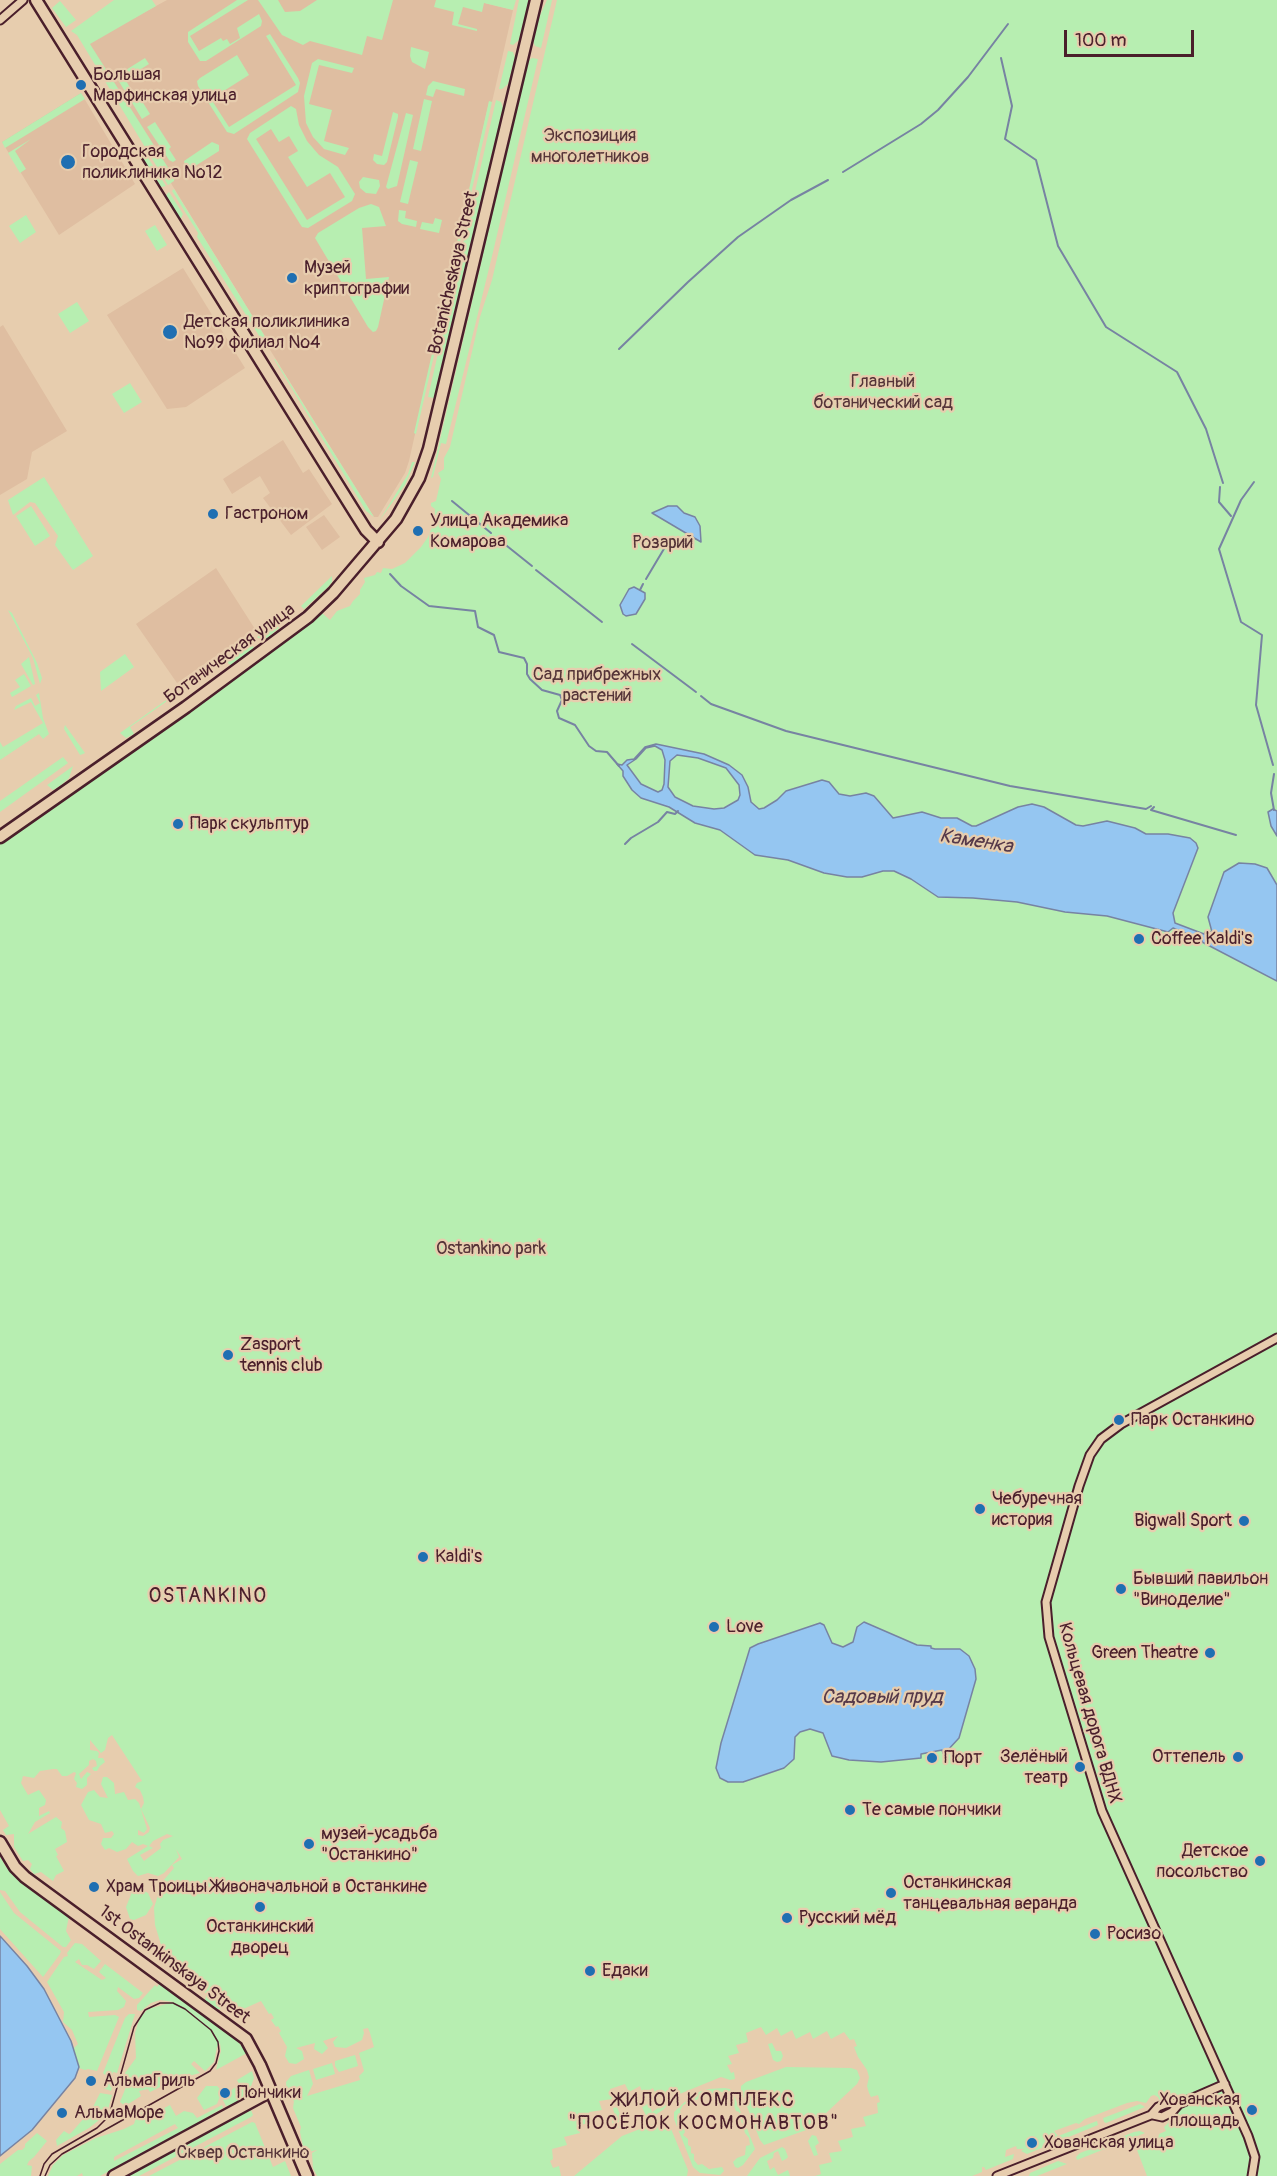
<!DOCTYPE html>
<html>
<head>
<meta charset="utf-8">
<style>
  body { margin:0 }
  #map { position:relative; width:1277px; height:2176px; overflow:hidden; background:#e7cdae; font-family:Pangolin,sans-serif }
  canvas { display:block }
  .scale { position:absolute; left:1064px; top:30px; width:130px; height:27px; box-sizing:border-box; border:3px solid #4a1f2b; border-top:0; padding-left:8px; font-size:18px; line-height:21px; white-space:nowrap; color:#4a1f2b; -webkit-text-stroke:4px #e7cdae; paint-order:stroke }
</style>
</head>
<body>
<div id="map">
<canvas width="1277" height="2176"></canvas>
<div class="scale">100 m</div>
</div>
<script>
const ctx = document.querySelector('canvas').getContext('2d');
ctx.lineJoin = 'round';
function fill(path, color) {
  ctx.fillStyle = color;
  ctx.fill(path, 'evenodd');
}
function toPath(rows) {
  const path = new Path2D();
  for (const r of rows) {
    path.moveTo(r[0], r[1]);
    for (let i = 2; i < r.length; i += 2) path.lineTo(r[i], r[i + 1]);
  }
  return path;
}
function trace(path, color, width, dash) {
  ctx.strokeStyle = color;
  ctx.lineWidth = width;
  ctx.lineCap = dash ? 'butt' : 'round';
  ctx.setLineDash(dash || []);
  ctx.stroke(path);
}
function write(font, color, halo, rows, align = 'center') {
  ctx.font = font + ' Pangolin,sans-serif';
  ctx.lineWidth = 4.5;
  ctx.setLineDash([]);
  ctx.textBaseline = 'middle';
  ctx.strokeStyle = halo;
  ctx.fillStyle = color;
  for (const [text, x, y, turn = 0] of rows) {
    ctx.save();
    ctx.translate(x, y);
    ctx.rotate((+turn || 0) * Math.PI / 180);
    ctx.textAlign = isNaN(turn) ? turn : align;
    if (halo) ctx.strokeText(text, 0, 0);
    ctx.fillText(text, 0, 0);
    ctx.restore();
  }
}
fill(toPath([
  [167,0,473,0,513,10,492,102,489,102,409,461,405,473,378,517,374,517,267,345,269,343,88,48,90,42],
  [81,93,135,184,59,235,2,142],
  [183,268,245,368,186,407,167,409,107,315],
  [3,325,67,431,32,452,27,479,0,495,0,327],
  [283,440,303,473,309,469,332,504,291,535,263,498,270,493,260,476,232,494,223,479],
  [324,515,340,537,322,550,306,527],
  [216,568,255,629,177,683,136,624]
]), '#dfbea1');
fill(toPath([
  [114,0,152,0,156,6,90,44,174,177,174,181,168,185,77,35,71,31],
  [237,0,248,0,190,36,199,51,221,38,223,41,227,39,230,44,240,38,237,28,259,14,262,21,261,26,206,61,200,61,188,42,188,32],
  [258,0,278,0,285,12,300,11,317,0,393,0,382,40,367,36,362,55,310,41,303,45,282,35],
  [436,0,516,0,513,10,484,3,482,12,463,7,458,24,477,29,477,31,452,25,454,12,434,7],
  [519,0,529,0,519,40,513,45,510,44],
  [547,0,552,0,541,48,535,46,533,41,538,20],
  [557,0,1277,0,1277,2176,1147,2176,1137,2150,1158,2139,1159,2134,1166,2131,1164,2127,1169,2122,1158,2097,1154,2095,1151,2096,1146,2103,1137,2101,1127,2103,1085,2119,1079,2124,1076,2123,1054,2131,1058,2136,1097,2121,1098,2125,1027,2154,1021,2151,1024,2149,1017,2149,1016,2146,1006,2150,1005,2157,1014,2154,1013,2159,986,2170,984,2167,982,2167,982,2172,972,2176,815,2176,821,2174,819,2165,832,2162,829,2153,842,2151,838,2141,853,2137,851,2129,866,2126,863,2117,878,2113,877,2103,880,2102,878,2095,871,2097,869,2093,867,2086,869,2077,867,2070,858,2057,854,2047,857,2046,854,2039,850,2040,844,2032,831,2039,827,2031,813,2039,810,2032,796,2039,792,2030,781,2036,777,2028,766,2035,761,2027,746,2033,748,2042,736,2045,739,2053,728,2056,732,2064,727,2065,731,2073,734,2072,735,2079,730,2080,721,2077,677,2095,663,2110,655,2115,646,2116,642,2107,649,2103,652,2112,658,2108,657,2105,664,2103,660,2094,657,2097,653,2088,643,2094,640,2086,629,2092,625,2084,610,2089,612,2099,599,2101,602,2110,589,2112,592,2122,577,2126,580,2133,564,2137,567,2145,552,2149,553,2159,550,2161,553,2168,559,2166,561,2176,317,2176,313,2168,312,2153,317,2150,308,2152,303,2146,300,2132,301,2127,293,2108,294,2101,287,2095,286,2082,291,2076,309,2070,313,2084,307,2096,360,2080,359,2076,364,2071,359,2053,374,2047,370,2033,368,2028,363,2029,364,2033,362,2040,346,2048,335,2047,333,2042,338,2036,323,2041,328,2048,322,2054,314,2049,315,2043,296,2048,302,2051,304,2059,296,2064,289,2063,285,2056,287,2047,279,2033,281,2031,278,2026,276,2027,271,2020,274,2018,271,2013,269,2014,261,2001,239,2011,226,2006,220,2009,211,2010,204,2003,207,1994,180,1974,169,1962,168,1963,164,1953,162,1954,160,1950,162,1948,155,1925,154,1908,162,1882,174,1868,172,1865,182,1859,176,1849,179,1857,164,1873,158,1876,148,1873,138,1876,133,1871,127,1859,148,1846,143,1844,138,1846,132,1842,126,1849,117,1852,109,1848,105,1850,101,1844,103,1838,111,1838,114,1834,112,1831,105,1833,101,1824,89,1820,81,1805,88,1792,94,1790,100,1797,108,1798,101,1784,103,1777,107,1777,114,1783,115,1794,124,1792,128,1800,135,1799,139,1803,147,1829,144,1833,138,1830,138,1835,143,1836,149,1832,150,1828,141,1809,144,1803,143,1797,140,1790,135,1787,137,1783,142,1781,112,1735,108,1738,105,1750,101,1753,90,1740,90,1750,97,1751,99,1753,98,1758,103,1758,105,1762,100,1766,97,1771,94,1771,92,1768,97,1766,96,1761,93,1759,89,1761,89,1765,79,1774,81,1779,87,1772,91,1774,87,1778,87,1785,82,1789,76,1787,77,1783,74,1779,76,1773,74,1772,67,1776,62,1776,57,1769,53,1769,40,1771,34,1778,23,1776,21,1783,28,1795,39,1790,46,1800,45,1805,39,1808,39,1816,49,1811,50,1813,35,1822,28,1834,56,1817,62,1822,61,1828,65,1831,67,1842,55,1849,58,1855,56,1856,64,1871,56,1875,53,1881,41,1872,34,1874,30,1869,32,1864,28,1860,23,1861,14,1847,14,1834,6,1835,3,1830,9,1826,0,1810,0,837,32,818,43,815,67,795,70,795,82,788,198,703,296,635,322,613,330,620,337,611,350,606,353,601,360,594,360,590,365,582,364,578,375,575,377,572,381,573,383,568,392,569,405,563,421,547,428,537,434,522,435,509,431,506,431,503,436,501,441,479,438,473,444,469,444,458,450,447,480,317,492,280],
  [167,1834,173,1836,163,1840,160,1844,161,1848,144,1861,140,1855,153,1848,149,1846,153,1841],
  [60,1,76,20,66,27,52,8],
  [270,34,298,78,300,83,298,92,237,132,234,134,227,132,198,86,197,81,200,78,237,55,249,75,211,99,229,127,296,85,266,36],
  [411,47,429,52,425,69,412,62,410,56],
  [508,51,513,52,515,58,508,84,502,89,499,89],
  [145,58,149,64,125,79,132,91,135,90,150,114,142,119,118,80,121,73],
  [532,58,538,59,493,252,446,444,441,443,433,477,431,478,528,61],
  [318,59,354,68,352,73,319,65,309,104,332,110,324,141,349,148,345,155,324,149,313,137,306,123,304,96,312,63],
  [433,81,465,89,464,96,436,89,433,97,426,95,428,86],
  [81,93,85,99,5,148,2,142],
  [424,99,432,101,421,151,413,149],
  [496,100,501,102,503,108,434,398,428,397],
  [489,101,492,102,416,434,414,433],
  [291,106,296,109,299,125,307,141,319,155,338,167,355,194,352,201,308,228,302,227,300,224,247,139,250,133],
  [271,129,279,142,289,136,298,151,288,157,307,187,330,173,345,197,307,220,256,139],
  [393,112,398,114,398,117,387,162,384,165,377,164,373,160,374,154,382,156],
  [406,113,413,115,397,186,388,189,386,187],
  [155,122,171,147,169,149,176,160,173,162,169,160,147,127],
  [31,139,15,151,26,169,20,173,8,153],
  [212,142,219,145,219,151,192,168,186,168,184,161],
  [145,153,166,186,161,187,158,185,140,156],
  [410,160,418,162,408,204,400,202],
  [363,177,379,180,380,186,376,194,366,193,360,188,359,182],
  [174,189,269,343,267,345,268,350,197,237,198,233,172,191],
  [169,192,183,214,180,221,167,199,166,195],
  [371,204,379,207,386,226,362,228,366,279,389,277,378,327,376,331,373,332,368,327,315,238,318,233,359,208],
  [399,210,406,211,405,218,417,221,416,227,402,224,398,221],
  [26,215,36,232,20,243,9,226],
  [435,218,442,220,439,233,420,229,422,222,433,224],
  [155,225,167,245,157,251,145,231],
  [77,302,89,321,70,333,58,314],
  [274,359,275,359,374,517,366,511],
  [130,383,142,402,124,413,112,394],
  [412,462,415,462,405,485,379,521,408,474],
  [44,477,93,556,73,570,55,545,58,536,35,503,30,502,13,515,8,500],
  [31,506,50,536,35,546,16,516],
  [332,576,332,582,328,587,304,609,301,606],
  [8,610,12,613,37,663,42,678,40,684,33,658],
  [276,624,279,628,264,641,257,637],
  [251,641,254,649,231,665,222,660],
  [125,654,134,667,101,691,100,672],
  [29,657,35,684,33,685,21,664],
  [24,674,31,686,12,697,10,693,20,687,15,680],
  [39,693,43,718,49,734,43,739,39,734,0,760,0,742,3,747,43,723,31,702,14,710,16,706,31,698,35,706,40,703,36,695],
  [169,698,170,699,130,727,134,734,126,738,120,733],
  [65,725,85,753,83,754,80,755,64,729],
  [63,757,68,763,0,812,0,801],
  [73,766,69,778,60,786,53,790,47,785],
  [0,1856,6,1867,18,1877,18,1880,69,1916,66,1931,71,1940,66,1947,63,1947,20,1912,5,1891,0,1890],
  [138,1888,148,1893,153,1904,146,1915,134,1920,130,1919,126,1907,132,1892],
  [0,1892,14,1913,61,1951,60,1954,43,1977,0,1929],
  [75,1943,82,1944,101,1961,94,1969,87,1965,82,1965,79,1959,75,1962,102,1980,106,1978,99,1972,105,1964,143,1993,139,1998,134,1999,118,1987,117,1991,126,2001,124,2007,118,2010,88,2012,89,2017,115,2015,119,2017,97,2071,88,2069,85,2070,76,2067,74,2048,78,2044,72,2030,63,2022,64,2012,47,1982,64,1957,68,1956,67,1953],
  [160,1983,236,2039,247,2053,216,2070,221,2051,220,2043,217,2047,214,2062,205,2071,194,2061,191,2064,200,2073,174,2080,150,2092,148,2089,139,2091,141,2096,125,2106,120,2102,128,2082,125,2078,125,2073,136,2058,135,2033,140,2017,148,2009,174,2002,160,2000,151,2003,141,2011,137,2010,137,2005,155,1985,157,1987],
  [129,2014,135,2014,117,2073,113,2072,110,2082,113,2084,111,2091,103,2088,107,2077,103,2073,125,2018],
  [772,2043,776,2051,781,2051,783,2056,781,2061,777,2062,773,2060,768,2044],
  [355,2055,358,2066,339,2072,335,2066,335,2061],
  [332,2063,335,2074,316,2080,313,2069],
  [786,2067,851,2068,857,2070,860,2078,857,2084,809,2129,764,2145,760,2140,741,2091,741,2086,746,2082],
  [252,2071,254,2078,250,2089,236,2103,226,2106,222,2098,239,2084,237,2080],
  [206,2086,217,2086,222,2091,217,2104,204,2110,197,2098],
  [725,2088,730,2089,734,2095,755,2149,743,2165,738,2168,735,2167,733,2162,737,2158,745,2155,746,2146,750,2145,749,2138,745,2133,741,2120,739,2119,739,2112,736,2111,732,2101,728,2100,725,2093,719,2091,683,2105,680,2111,683,2118,681,2122,685,2132,683,2135,688,2139,688,2145,691,2147,691,2153,694,2154,694,2160,698,2165,702,2164,709,2169,722,2167,724,2171,720,2175,700,2173,693,2167,674,2119,674,2112,693,2094,708,2089],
  [100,2093,112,2095,108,2109,103,2117,89,2128,57,2146,56,2140,64,2131,69,2134,71,2133,92,2109],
  [1140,2104,1145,2107,1106,2123,1104,2122,1103,2118],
  [170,2105,176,2116,184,2111,193,2113,197,2118,222,2105,223,2108,197,2123,193,2128,185,2130,100,2176,83,2176,82,2173,77,2176,48,2176,53,2165,63,2155,96,2138,124,2129,134,2124,136,2117,142,2112,151,2115],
  [175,2124,178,2128,114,2161,114,2157],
  [617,2107,623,2122,622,2126,619,2128,613,2125,612,2120,615,2117,613,2108],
  [251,2110,253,2115,251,2117,139,2176,127,2176],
  [663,2120,669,2124,688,2170,687,2176,574,2176,622,2136],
  [252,2122,255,2123,273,2167,285,2161,291,2176,149,2176],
  [1140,2131,1145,2133,1077,2160,1076,2157,1080,2153,1134,2132],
  [37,2133,47,2141,34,2157,29,2161,27,2165,32,2166,31,2176,0,2176,0,2164,18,2150,22,2150,25,2147,25,2144],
  [812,2135,816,2136,819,2143,815,2146,818,2155,814,2156,808,2141],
  [782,2147,785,2149,788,2157,786,2159,782,2161,778,2151,774,2153,773,2158,767,2161,770,2170,774,2167,778,2175,788,2170,790,2176,747,2176,760,2158],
  [1058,2161,1067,2164,1037,2176,1029,2176,1030,2173]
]), '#b7eeb1');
const water = toPath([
  [668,506,677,506,684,513,695,517,700,526,701,542,652,513,668,506],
  [634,587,645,593,645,599,636,614,626,616,623,614,620,605,629,589,634,587],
  [656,744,704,754,729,765,742,775,748,787,751,802,759,809,764,808,777,800,786,791,822,780,829,782,839,794,850,796,866,793,874,796,893,818,922,812,941,818,957,818,972,826,976,826,1018,807,1032,804,1044,807,1076,825,1083,826,1107,821,1135,828,1146,834,1168,834,1190,838,1196,843,1198,848,1173,913,1175,923,1204,934,1206,931,1212,932,1208,917,1224,872,1239,863,1255,864,1267,868,1277,885,1277,981,1202,942,1202,940,1173,928,1168,932,1107,916,1065,912,1017,902,973,898,938,897,911,879,894,871,883,871,862,877,847,877,824,873,788,860,755,855,720,830,695,823,669,807,641,798,632,790,623,776,623,771,617,764,622,765,627,760,634,759,645,747,656,744],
  [655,746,662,750,665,760,664,784,662,790,658,792,641,784,627,765,636,759,646,748,655,746],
  [677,755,698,758,726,768,739,785,740,795,738,800,724,808,714,809,693,806,675,797,668,787,670,761,677,755],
  [1273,809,1277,811,1277,836,1271,826,1268,812,1273,809],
  [864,1622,917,1645,931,1646,931,1648,935,1649,960,1649,969,1656,975,1669,976,1679,959,1738,946,1752,943,1753,942,1750,921,1754,921,1758,881,1762,849,1760,832,1756,823,1733,810,1729,800,1732,795,1737,794,1759,784,1768,743,1782,728,1782,720,1778,716,1768,721,1743,750,1648,758,1644,820,1623,824,1625,832,1643,843,1647,853,1642,857,1627,864,1622],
  [0,1936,27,1966,44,1989,71,2041,79,2067,75,2078,32,2130,0,2156,0,1936]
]);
fill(water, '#95c6f1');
trace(water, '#7783a2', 1.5);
trace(toPath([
  [1001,58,1012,106,1005,139,1036,160,1058,246,1106,327,1177,372,1206,429,1223,483],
  [843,172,921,124,938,110,968,77,1008,24],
  [619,349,688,282,738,237,791,200,828,180],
  [1254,482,1241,500,1219,549,1241,622,1262,635,1256,705,1273,765],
  [1220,487,1219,502,1231,516],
  [452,501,491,533],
  [502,542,532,566],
  [536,570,602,622],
  [390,574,401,586,429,606,475,611,478,627,494,635,499,652,524,658,527,664,527,674,530,679,542,690,560,695,562,700,557,711,559,718,575,725,589,746,596,751,607,752,619,766],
  [646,579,671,537],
  [640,590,643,584],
  [632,644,696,692],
  [701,696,711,704,786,731,1010,786,1146,809,1151,806],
  [1154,807,1151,810,1236,835],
  [1274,810,1271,793,1274,774],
  [625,844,631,838,658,822,667,812,675,814,678,811]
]), '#7783a2', 2);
const street = toPath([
  [0,20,23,0],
  [1153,2115,1162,2117,1172,2112,1179,2104],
  [997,2176,1151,2115,1158,2107,1168,2103,1179,2104,1225,2084],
  [1252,2176,1255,2157,1248,2136,1102,1811,1049,1637,1046,1602,1079,1486,1090,1455,1101,1439,1121,1424,1277,1338]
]);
const secondary = toPath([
  [36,0,354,511,366,530,378,542],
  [0,837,186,707,308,617,333,593,396,519,419,478,429,449,536,0],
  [0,1842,15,1867,25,1877,246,2039,260,2065,307,2176],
  [114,2176,271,2091]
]);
trace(street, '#4a1f2b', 11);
trace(secondary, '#4a1f2b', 15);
trace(street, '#e7cdae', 7);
trace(secondary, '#e7cdae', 10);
trace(toPath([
  [40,2176,44,2164,52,2154,97,2128,109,2116,134,2027,145,2010,160,2003,173,2003,185,2009,211,2030,218,2042,219,2051,216,2063,210,2071,62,2154,50,2165,45,2176]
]), '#4a1f2b', 1.5);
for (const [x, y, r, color] of [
  [81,85,6,"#1f6fb2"],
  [68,162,8,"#1f6fb2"],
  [292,278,6,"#1f6fb2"],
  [170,332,8,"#1f6fb2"],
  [213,514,6,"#1f6fb2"],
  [418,531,6,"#1f6fb2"],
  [178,824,6,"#1f6fb2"],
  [1139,939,6,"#1f6fb2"],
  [228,1355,6,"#1f6fb2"],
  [1119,1420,6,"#1f6fb2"],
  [980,1509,6,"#1f6fb2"],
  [1244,1521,6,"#1f6fb2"],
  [423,1557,6,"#1f6fb2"],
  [1121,1589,6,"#1f6fb2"],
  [714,1627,6,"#1f6fb2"],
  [1210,1653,6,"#1f6fb2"],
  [1238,1757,6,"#1f6fb2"],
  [932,1758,6,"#1f6fb2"],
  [1080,1767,6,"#1f6fb2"],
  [850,1810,6,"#1f6fb2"],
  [309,1844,6,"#1f6fb2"],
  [1260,1861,6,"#1f6fb2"],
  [94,1887,6,"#1f6fb2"],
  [891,1893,6,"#1f6fb2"],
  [260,1907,6,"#1f6fb2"],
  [787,1918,6,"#1f6fb2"],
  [1095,1934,6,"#1f6fb2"],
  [590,1971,6,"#1f6fb2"],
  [91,2081,6,"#1f6fb2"],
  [225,2093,6,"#1f6fb2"],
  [1252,2110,6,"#1f6fb2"],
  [62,2113,6,"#1f6fb2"],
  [1032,2143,6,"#1f6fb2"]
]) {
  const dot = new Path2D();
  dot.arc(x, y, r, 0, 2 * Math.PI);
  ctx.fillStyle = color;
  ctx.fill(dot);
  trace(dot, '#e7cdae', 2);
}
write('18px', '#4a1f2b', '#e7cdae', [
  ["Большая",93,75],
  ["Марфинская улица",93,96],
  ["Городская",82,152],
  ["поликлиника №12",82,173],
  ["Музей",304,268],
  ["криптографии",304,289],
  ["Детская поликлиника",184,322],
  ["№99 филиал №4",184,343],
  ["Гастроном",225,514],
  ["Улица Академика",430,521],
  ["Комарова",430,542],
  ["Парк скульптур",190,824],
  ["Coffee Kaldi's",1151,939],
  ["Zasport",240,1345],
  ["tennis club",240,1366],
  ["Парк Останкино",1131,1420],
  ["Чебуречная",992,1499],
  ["история",992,1520],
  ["Bigwall Sport",1232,1521,"right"],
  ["Kaldi's",435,1557],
  ["Бывший павильон",1133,1579],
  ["\"Виноделие\"",1133,1600],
  ["Love",726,1627],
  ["Green Theatre",1198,1653,"right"],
  ["Зелёный",1068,1757,"right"],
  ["театр",1068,1778,"right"],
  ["Оттепель",1226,1757,"right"],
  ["Порт",944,1758],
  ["Те самые пончики",862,1810],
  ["музей-усадьба",321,1834],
  ["\"Останкино\"",321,1855],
  ["Детское",1248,1851,"right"],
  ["посольство",1248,1872,"right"],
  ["Останкинская",903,1883],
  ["танцевальная веранда",903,1904],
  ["Храм Троицы Живоначальной в Останкине",106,1887],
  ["Русский мёд",799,1918],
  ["Останкинский",260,1927,"center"],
  ["дворец",260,1948,"center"],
  ["Росизо",1107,1934],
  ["Едаки",602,1971],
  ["АльмаГриль",103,2081],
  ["Пончики",237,2093],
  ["Хованская",1240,2100,"right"],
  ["площадь",1240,2121,"right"],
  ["АльмаМоре",74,2113],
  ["Хованская улица",1044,2143]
], 'left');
write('18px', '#553438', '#e7cdae', [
  ["Экспозиция",590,136],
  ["многолетников",590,157],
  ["Главный",883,382],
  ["ботанический сад",883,403],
  ["Розарий",663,543],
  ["Сад прибрежных",597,675],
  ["растений",597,696],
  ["Ostankino park",491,1249],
  ["Сквер Останкино",243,2153]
]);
write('18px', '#4a1f2b', '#e7cdae', [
  ["Botanicheskaya Street",454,273,-77],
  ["Ботаническая улица",230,654,-36],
  ["Кольцевая дорога ВДНХ",1089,1713,74],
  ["1st Ostankinskaya Street",174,1965,37]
]);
write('italic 20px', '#553849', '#e7cdae', [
  ["Каменка",976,842,9],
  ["Садовый пруд",882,1698]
]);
ctx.letterSpacing = '1.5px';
write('20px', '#4a1f2b', '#e7cdae', [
  ["OSTANKINO",208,1597],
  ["ЖИЛОЙ КОМПЛЕКС",704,2101],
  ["\"ПОСЁЛОК КОСМОНАВТОВ\"",704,2124]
]);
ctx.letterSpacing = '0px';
</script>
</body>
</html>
